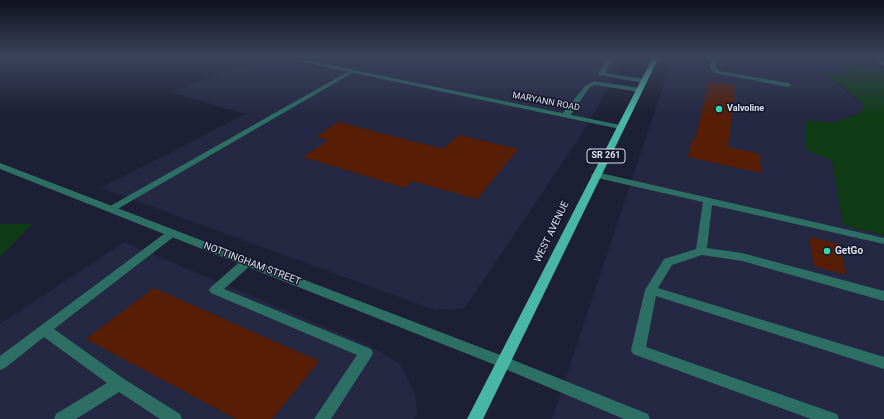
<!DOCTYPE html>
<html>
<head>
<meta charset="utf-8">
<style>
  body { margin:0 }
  canvas { display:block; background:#1d1f34 }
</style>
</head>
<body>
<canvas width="884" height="419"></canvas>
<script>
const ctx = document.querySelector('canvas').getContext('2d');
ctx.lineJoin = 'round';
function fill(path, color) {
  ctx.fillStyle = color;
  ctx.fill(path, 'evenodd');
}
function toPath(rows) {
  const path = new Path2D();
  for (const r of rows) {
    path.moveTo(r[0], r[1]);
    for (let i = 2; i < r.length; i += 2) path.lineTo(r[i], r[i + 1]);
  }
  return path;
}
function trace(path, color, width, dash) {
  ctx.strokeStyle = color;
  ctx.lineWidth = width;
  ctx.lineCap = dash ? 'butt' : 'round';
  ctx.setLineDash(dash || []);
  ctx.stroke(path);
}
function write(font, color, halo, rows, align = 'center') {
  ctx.font = font + ' Roboto,sans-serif';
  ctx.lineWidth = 3;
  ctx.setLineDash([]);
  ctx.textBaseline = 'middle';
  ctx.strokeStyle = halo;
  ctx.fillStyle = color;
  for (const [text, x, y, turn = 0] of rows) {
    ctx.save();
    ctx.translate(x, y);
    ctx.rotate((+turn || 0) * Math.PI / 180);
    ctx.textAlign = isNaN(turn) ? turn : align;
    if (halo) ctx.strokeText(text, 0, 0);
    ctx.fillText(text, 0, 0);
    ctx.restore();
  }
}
fill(toPath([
  [260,57,626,57,583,132,465,308,435,310,101,188,245,114,171,92],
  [673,57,854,57,857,64,846,63,850,76,824,74,865,106,858,115,831,123,805,120,832,160,843,225,884,235,884,419,552,419],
  [124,242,372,347,399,363,415,393,417,413,414,419,0,419,0,324]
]), '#252843');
fill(toPath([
  [846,63,884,69,884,235,843,225,832,160,806,150,805,120,831,123,858,115,865,106,844,88,823,73,849,76,841,68],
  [0,224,32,224,0,257]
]), '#103c15');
fill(toPath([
  [709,81,735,85,728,147,760,154,761,173,688,157,692,140,695,140],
  [338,122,443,149,459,135,518,149,477,199,412,181,405,188,303,157,329,140,316,137],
  [809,237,839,244,846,275,814,266],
  [154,288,319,361,272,419,236,419,86,339]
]), '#571d05');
fill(toPath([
  [608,57,614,57,605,73,644,79,647,81,644,83,599,75,598,74,608,57],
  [641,57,656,57,658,59,655,61,641,57],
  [710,57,716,57,716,68,719,71,788,83,791,85,788,87,715,73,710,69,710,57],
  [870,57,878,57,884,61,884,66,870,57],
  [349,71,354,72,114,211,110,212,105,209,349,71],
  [594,81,639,88,642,90,639,92,595,85,590,87,569,117,563,117,563,113,586,85,594,81],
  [596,172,884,238,884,244,712,205,707,248,742,253,884,291,884,301,742,261,702,255,672,265,658,288,884,357,884,369,656,296,646,347,831,412,837,414,839,419,811,419,633,354,631,350,645,290,664,259,696,249,703,202,593,177,591,175,596,172],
  [172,230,176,231,177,233,176,235,54,329,124,379,180,414,182,419,160,419,119,392,76,419,54,419,56,414,107,383,44,337,5,368,0,370,0,356,168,231,172,230],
  [247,258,251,259,253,262,251,265,224,289,371,349,373,353,371,357,331,419,314,419,357,355,211,293,209,290,211,287,243,259,247,258],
  [503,356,648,414,650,419,624,419,498,366,496,362,498,358,503,356]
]), '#2d6f64');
fill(toPath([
  [278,57,291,57,620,125,624,127,620,129,278,57],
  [0,163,508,358,510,362,508,366,503,368,498,366,0,169,0,163]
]), '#2d6f64');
fill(toPath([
  [653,57,659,57,483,419,467,419,653,57]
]), '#49b7a6');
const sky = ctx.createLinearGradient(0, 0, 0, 116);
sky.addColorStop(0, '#10111d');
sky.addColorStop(0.49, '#3a425c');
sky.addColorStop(1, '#3a425c00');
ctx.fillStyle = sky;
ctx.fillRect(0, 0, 884, 116);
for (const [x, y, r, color] of [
  [719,109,4,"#36d4a7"],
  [827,251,4,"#36d4a7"]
]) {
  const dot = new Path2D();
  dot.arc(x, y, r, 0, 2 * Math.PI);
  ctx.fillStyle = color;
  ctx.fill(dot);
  trace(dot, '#14162a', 1.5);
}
write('9px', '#dee0ef', '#14162a', [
  ["MARYANN ROAD",546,102,11]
]);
write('bold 9px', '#dee0ef', '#14162a', [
  ["Valvoline",727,109]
], 'left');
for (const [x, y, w] of [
  [606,156,38]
]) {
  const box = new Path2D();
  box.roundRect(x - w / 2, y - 7, w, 14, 3);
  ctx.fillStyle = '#14162a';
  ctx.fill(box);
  trace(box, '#dee0ef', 1);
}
write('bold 9px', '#dee0ef', null, [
  ["SR 261",606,156]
]);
write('10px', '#dee0ef', '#14162a', [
  ["WEST AVENUE",552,232,-64],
  ["NOTTINGHAM STREET",252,264,21]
]);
write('bold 10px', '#dee0ef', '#14162a', [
  ["GetGo",835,251]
], 'left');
</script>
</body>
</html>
